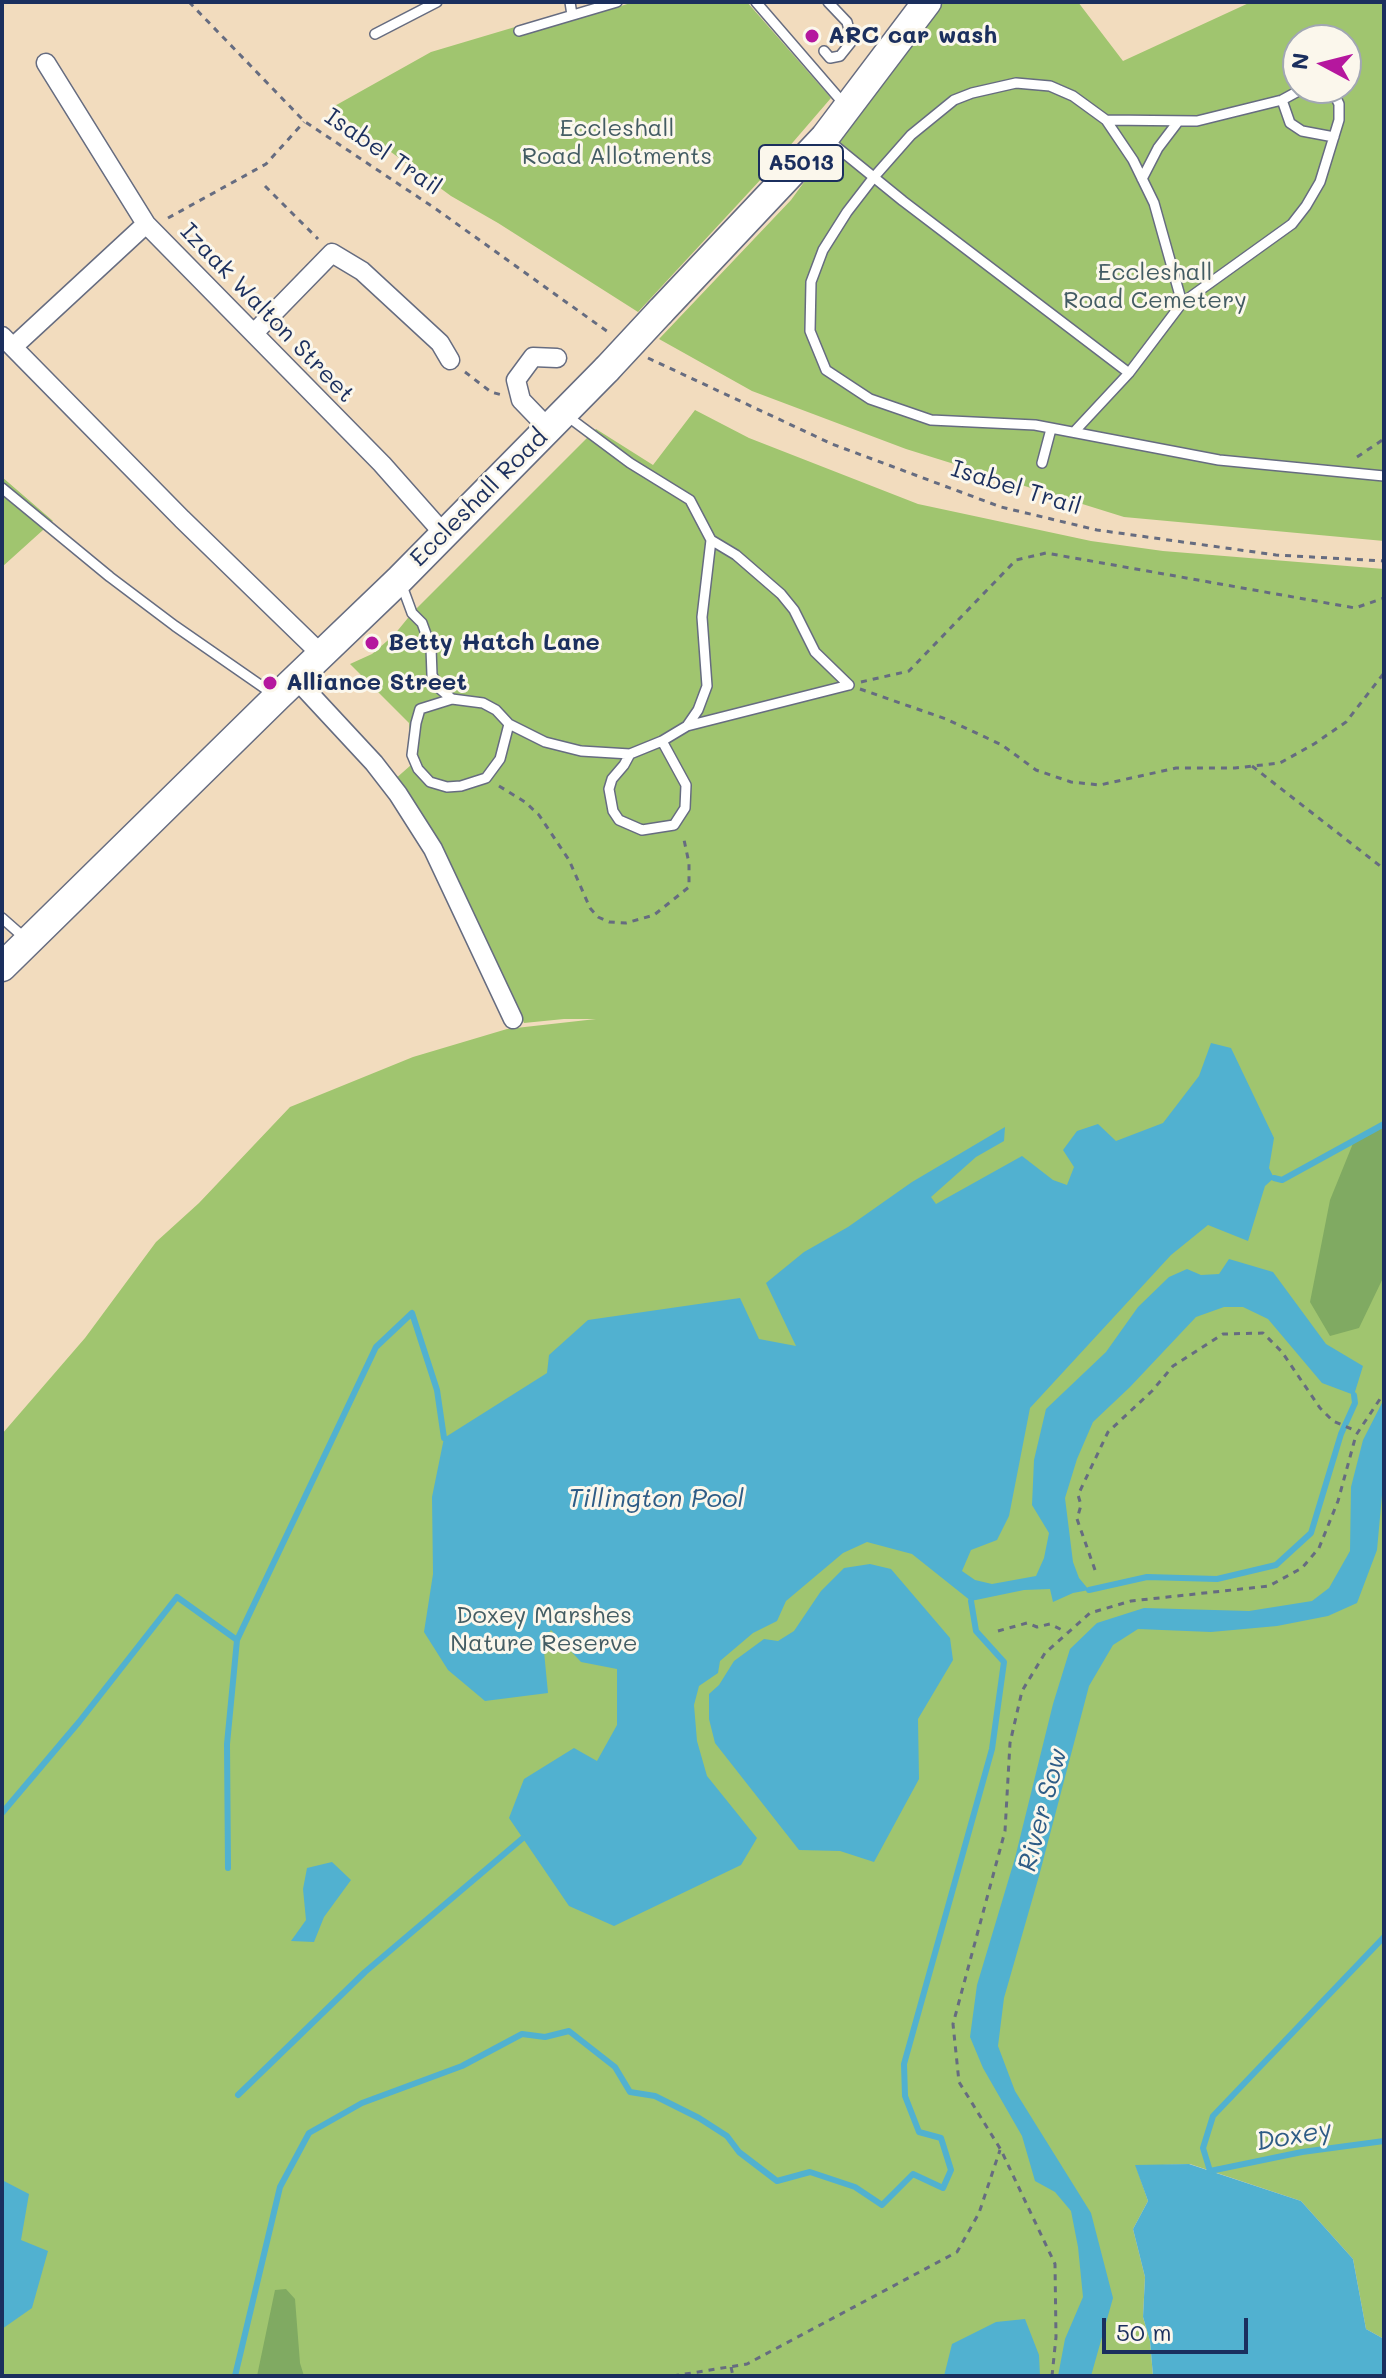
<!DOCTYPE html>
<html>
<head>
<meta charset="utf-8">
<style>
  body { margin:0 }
  #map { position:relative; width:1386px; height:2378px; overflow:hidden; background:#f2dcbe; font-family:Mali,sans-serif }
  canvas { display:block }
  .frame { position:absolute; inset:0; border:4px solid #1b2f5e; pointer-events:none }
  .north { position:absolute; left:1282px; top:24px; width:80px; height:80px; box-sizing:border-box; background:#fbf7ec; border:2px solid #a1a7b3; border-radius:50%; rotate:277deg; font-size:22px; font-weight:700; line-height:32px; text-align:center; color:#1b2f5e }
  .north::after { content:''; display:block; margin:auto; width:28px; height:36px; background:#b5179e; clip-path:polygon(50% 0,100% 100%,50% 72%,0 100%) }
  .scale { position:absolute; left:1102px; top:2318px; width:146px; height:36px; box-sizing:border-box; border:4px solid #1b2f5e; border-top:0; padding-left:10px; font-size:24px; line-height:28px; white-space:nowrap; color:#1b2f5e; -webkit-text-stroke:6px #fbf7ec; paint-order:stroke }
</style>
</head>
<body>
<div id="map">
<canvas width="1386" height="2378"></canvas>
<div class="frame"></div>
<div class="north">N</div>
<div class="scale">50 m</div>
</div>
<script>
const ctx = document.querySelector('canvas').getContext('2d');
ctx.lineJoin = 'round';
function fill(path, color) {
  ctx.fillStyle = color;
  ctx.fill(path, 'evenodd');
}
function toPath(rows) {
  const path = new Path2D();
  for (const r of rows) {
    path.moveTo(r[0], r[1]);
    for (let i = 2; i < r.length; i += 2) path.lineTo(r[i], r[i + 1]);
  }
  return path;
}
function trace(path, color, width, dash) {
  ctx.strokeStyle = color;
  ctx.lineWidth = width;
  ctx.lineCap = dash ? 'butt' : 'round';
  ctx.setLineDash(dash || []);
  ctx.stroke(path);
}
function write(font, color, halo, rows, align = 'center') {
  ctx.font = font + ' Mali,sans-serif';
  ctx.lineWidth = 6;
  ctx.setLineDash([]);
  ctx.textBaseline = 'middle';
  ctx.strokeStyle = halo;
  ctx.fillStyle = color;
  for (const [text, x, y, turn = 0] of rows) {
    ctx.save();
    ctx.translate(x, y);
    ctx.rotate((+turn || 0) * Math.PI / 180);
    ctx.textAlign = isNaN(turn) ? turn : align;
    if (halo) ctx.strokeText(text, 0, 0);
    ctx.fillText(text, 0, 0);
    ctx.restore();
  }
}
fill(toPath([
  [634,2,747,2,831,98,763,177,638,312,498,223,451,196,331,108,431,52,562,13,564,23],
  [936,2,1078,2,1123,61,1251,2,1384,2,1384,541,1124,517,906,449,752,391,659,339,791,200],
  [1298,40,1346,40,1346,88,1298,88],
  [695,410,749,438,918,504,1091,541,1163,551,1384,569,1384,2339,1366,2329,1353,2259,1301,2201,1190,2164,1136,2166,1148,2201,1133,2229,1145,2277,1143,2317,1150,2341,1153,2376,2,2376,2,1434,85,1338,156,1242,199,1203,290,1107,413,1057,507,1029,596,1019,564,1019,524,1023,440,855,394,780,411,765,409,723,350,664,372,654,394,635,412,613,596,429,653,465],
  [2,477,53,521,2,567]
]), '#a0c56f');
fill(toPath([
  [1384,1124,1384,1276,1359,1328,1330,1336,1310,1302,1330,1200,1354,1141],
  [286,2289,295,2299,300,2363,304,2376,257,2376,275,2290]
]), '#80aa62');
fill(toPath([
  [1211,1043,1231,1048,1274,1138,1269,1168,1274,1178,1265,1186,1248,1241,1208,1225,1171,1255,1030,1408,1009,1516,997,1540,971,1550,962,1571,975,1580,992,1584,1036,1576,1044,1558,1049,1533,1032,1505,1034,1460,1046,1409,1106,1352,1138,1307,1169,1277,1187,1269,1201,1275,1219,1274,1229,1259,1273,1272,1326,1344,1363,1366,1354,1395,1322,1383,1268,1319,1243,1307,1224,1307,1196,1317,1130,1387,1093,1422,1077,1459,1065,1498,1073,1562,1079,1578,1089,1590,1073,1593,1053,1602,1050,1589,1024,1590,971,1601,912,1554,867,1542,843,1553,786,1601,777,1621,753,1633,720,1661,718,1673,699,1686,694,1705,697,1741,707,1776,757,1838,741,1865,614,1926,569,1906,509,1818,524,1779,574,1748,597,1761,617,1725,617,1669,581,1662,551,1630,543,1641,548,1693,485,1701,448,1670,424,1632,433,1574,432,1497,444,1438,547,1373,549,1355,588,1320,740,1298,759,1339,796,1346,766,1283,804,1252,848,1227,912,1182,1005,1127,1004,1141,976,1157,931,1197,936,1204,1022,1156,1053,1180,1067,1185,1074,1167,1063,1150,1077,1131,1098,1124,1116,1141,1163,1123,1199,1076],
  [1384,1399,1384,1473,1377,1550,1357,1603,1328,1616,1277,1626,1211,1632,1138,1629,1113,1645,1089,1686,1039,1876,1004,1998,998,2046,1015,2091,1091,2213,1113,2298,1091,2376,1058,2376,1065,2339,1083,2297,1078,2247,1071,2211,1055,2192,1035,2181,1022,2136,983,2068,970,2037,977,1985,1015,1858,1053,1704,1070,1649,1097,1623,1144,1608,1249,1611,1312,1601,1329,1588,1350,1551,1351,1487,1363,1440],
  [870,1564,891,1569,950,1638,953,1660,918,1719,919,1779,874,1862,840,1851,799,1850,715,1743,709,1719,709,1694,719,1685,734,1661,764,1639,778,1641,794,1631,821,1591,844,1568],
  [332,1862,351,1880,324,1917,314,1942,291,1941,306,1920,303,1889,307,1868],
  [1189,2164,1301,2201,1353,2259,1366,2329,1384,2339,1384,2376,1153,2376,1150,2341,1143,2317,1145,2277,1133,2229,1148,2201,1135,2165],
  [2,2180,29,2194,21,2240,48,2251,32,2308,2,2329],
  [1025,2319,1039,2355,1040,2376,944,2376,952,2344,996,2322]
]), '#51b1d0');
trace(toPath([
  [1274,1178,1282,1180,1384,1124],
  [1089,1590,1147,1577,1217,1579,1276,1565,1311,1533,1341,1434,1355,1403,1354,1395],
  [2,1813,79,1722,177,1597,237,1640],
  [228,1868,227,1744,237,1640,376,1347,412,1313,437,1390,444,1438],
  [1384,1937,1213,2116,1203,2148,1210,2171,1302,2152,1384,2141],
  [238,2095,365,1972,523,1838],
  [235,2376,280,2187,309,2133,362,2103,462,2066,522,2034,545,2037,569,2031,615,2067,630,2092,655,2096,699,2118,727,2136,739,2152,777,2181,810,2172,855,2187,882,2205,913,2174,943,2188,951,2170,941,2138,919,2132,905,2096,904,2064,992,1749,1004,1662,976,1631,971,1601]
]), '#51b1d0', 6);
const service = toPath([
  [570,2,572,15],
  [756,2,844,104],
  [519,31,617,2],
  [375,34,437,2],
  [824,51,830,58,840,56,852,41,847,22,828,2],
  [1282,100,1290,123,1302,131,1334,137],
  [1106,120,1197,121,1282,100,1304,88],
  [828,140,903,201,1129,373],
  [1142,179,1158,148,1177,123],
  [1182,303,1154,203,1133,160,1106,120,1073,96,1050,86,1016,83,972,93,954,100,911,135,874,177,847,212,823,250,811,282,810,331,826,370,870,399,931,420,1035,425,1219,460,1384,476],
  [1074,432,1129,373,1182,303,1292,224,1306,206,1320,182,1339,120,1339,104,1334,94,1326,88],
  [1042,463,1051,429],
  [2,488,110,577,175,626,273,694],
  [711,540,736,555,781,594,794,610,815,652,849,685],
  [401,583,412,613,422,623,431,648,432,675,440,689,452,699,483,703,496,710,509,724,545,742,581,751,630,754,662,741,687,726,698,710,707,686,702,617,711,540,690,500,630,463,567,416],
  [452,699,420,709,416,723,412,755,418,769,430,782,447,787,461,786,486,778,500,759,509,724],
  [687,726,849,685],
  [630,754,624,765,612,779,609,789,613,811,619,820,642,830,674,825,685,808,686,785,662,741],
  [2,918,27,940]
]);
const minor = toPath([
  [46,63,146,224,382,464,444,534],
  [254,333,332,253,362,271,440,343,450,360],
  [2,336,182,519,322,655],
  [13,347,146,224],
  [548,428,521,400,516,380,533,357,557,358],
  [296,679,374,763,398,794,433,849,513,1019]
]);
const primary = toPath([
  [660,312,825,137,927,2],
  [2,967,277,697,400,579,607,369]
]);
trace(service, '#666c80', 12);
trace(minor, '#666c80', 21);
trace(primary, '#666c80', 31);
trace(toPath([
  [189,2,304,121,436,209,608,332],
  [265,186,318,239],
  [168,218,266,164,304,122],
  [648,358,832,444,1001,507,1097,530,1276,555,1384,561],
  [465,372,491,392,502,395],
  [1357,457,1384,439],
  [861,682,909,671,1016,560,1046,553,1355,608,1384,598],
  [860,689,946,719,1002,745,1036,770,1071,782,1100,785,1176,768,1235,768,1280,763,1314,744,1346,722,1384,673],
  [1252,766,1384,869],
  [499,786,525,802,539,815,569,860,590,908,598,917,609,922,626,923,654,915,689,887,689,863,683,835],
  [1095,1570,1077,1519,1081,1505,1078,1495,1108,1432,1152,1391,1173,1366,1223,1334,1263,1333,1282,1352,1320,1408,1333,1421,1356,1431],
  [998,1631,1027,1623,1037,1627,1050,1624,1066,1632],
  [731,2367,733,2376],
  [673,2376,747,2364,957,2252,979,2213,1000,2150],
  [1052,2376,1056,2337,1055,2264,1001,2150,959,2082,953,2024,1005,1831,1010,1743,1022,1691,1045,1653,1090,1613,1131,1601,1269,1586,1302,1568,1319,1548,1338,1501,1356,1435,1384,1393]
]), '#666c80', 3, [6, 6]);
trace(service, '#fff', 9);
trace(minor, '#fff', 18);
trace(primary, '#fff', 28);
const primaryBridge = toPath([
  [607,369,660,312]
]);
trace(primaryBridge, '#666c80', 31, []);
trace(primaryBridge, '#fff', 28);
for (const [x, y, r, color] of [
  [812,36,8,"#b5179e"],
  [372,643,8,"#b5179e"],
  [270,683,8,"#b5179e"]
]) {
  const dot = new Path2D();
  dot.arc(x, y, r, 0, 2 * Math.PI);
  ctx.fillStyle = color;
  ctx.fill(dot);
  trace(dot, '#fbf7ec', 3);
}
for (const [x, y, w] of [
  [801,163,84]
]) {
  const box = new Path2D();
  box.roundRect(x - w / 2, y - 18, w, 36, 6);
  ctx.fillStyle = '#fbf7ec';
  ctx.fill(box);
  trace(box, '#1b2f5e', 2);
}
write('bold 22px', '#1b2f5e', null, [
  ["A5013",801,163]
]);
write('bold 24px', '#1b2f5e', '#fbf7ec', [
  ["ARC car wash",828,36],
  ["Betty Hatch Lane",388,643],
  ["Alliance Street",286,683]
], 'left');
write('24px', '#435c63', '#fbf7ec', [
  ["Eccleshall",617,129],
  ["Road Allotments",617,157],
  ["Eccleshall",1155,273],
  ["Road Cemetery",1155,301],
  ["Doxey Marshes",544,1616],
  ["Nature Reserve",544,1644]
]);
write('24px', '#1b2f5e', '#fbf7ec', [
  ["Isabel Trail",383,152,34],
  ["Izaak Walton Street",267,313,46],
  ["Isabel Trail",1016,488,17],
  ["Eccleshall Road",479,498,-45]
]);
write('italic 26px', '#2e5c86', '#fbf7ec', [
  ["Tillington Pool",656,1499],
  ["River Sow",1043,1810,-75],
  ["Doxey",1294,2136,-10]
]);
</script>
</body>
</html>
